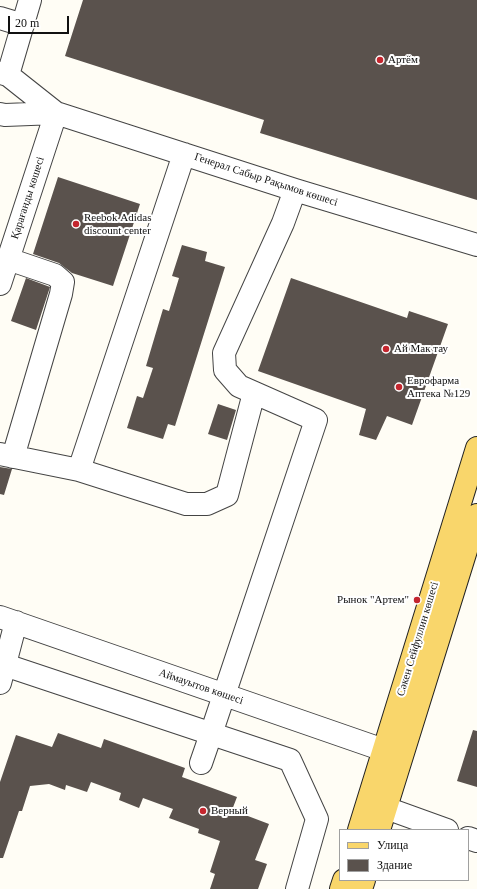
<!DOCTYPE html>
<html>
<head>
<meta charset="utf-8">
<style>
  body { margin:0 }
  #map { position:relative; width:477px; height:889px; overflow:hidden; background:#fffdf5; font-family:Georgia,serif }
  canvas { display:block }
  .legend { position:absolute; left:339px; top:829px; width:130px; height:52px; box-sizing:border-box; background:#fff; border:1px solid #a0a0a0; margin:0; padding:5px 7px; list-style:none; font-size:12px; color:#111 }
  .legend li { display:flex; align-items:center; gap:8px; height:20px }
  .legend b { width:20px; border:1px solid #a0a0a0 }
  .scale { position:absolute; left:8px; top:16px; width:61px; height:18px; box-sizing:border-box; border:2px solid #111; border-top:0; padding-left:5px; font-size:12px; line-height:14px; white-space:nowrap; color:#111; -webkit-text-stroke:3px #fff; paint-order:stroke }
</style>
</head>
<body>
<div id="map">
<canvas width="477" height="889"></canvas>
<ul class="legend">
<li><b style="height:5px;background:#f9d66b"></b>Улица</li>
<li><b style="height:11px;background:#5a524d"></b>Здание</li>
</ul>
<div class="scale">20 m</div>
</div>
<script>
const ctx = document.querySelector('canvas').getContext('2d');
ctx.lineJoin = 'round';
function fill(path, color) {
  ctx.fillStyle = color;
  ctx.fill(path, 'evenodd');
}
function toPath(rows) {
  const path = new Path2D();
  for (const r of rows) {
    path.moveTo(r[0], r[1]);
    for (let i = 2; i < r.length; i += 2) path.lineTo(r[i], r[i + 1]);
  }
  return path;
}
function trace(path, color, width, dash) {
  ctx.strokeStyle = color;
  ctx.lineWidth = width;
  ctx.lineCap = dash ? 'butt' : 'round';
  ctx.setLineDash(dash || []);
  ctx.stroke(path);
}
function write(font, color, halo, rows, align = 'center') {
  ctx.font = font + ' Georgia,serif';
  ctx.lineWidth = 4;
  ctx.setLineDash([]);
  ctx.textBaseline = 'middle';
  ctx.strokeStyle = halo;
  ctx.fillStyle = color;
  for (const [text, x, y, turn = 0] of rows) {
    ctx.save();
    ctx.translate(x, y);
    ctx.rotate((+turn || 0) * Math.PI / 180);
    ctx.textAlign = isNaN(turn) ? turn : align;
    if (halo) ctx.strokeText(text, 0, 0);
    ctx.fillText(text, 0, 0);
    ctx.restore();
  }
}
fill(toPath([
  [83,0,477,0,477,200,260,133,264,120,65,56],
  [58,177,140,204,113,286,72,273,59,263,33,254],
  [182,245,207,252,205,261,225,267,175,426,168,424,163,439,127,428,137,396,143,398,153,368,146,366,163,309,169,311,179,278,172,276],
  [26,278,50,287,36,330,11,321],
  [291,278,407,318,409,311,448,324,412,425,387,416,376,440,359,435,366,409,258,371],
  [218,404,236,410,227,440,208,434],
  [0,467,12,469,4,495,0,494],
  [473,730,477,731,477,787,457,781],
  [58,733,101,748,104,739,185,768,182,777,237,797,232,810,269,824,255,860,267,864,258,889,210,889,215,874,210,872,220,841,198,833,199,829,169,818,173,809,143,798,139,808,119,800,121,793,91,782,87,792,66,785,65,790,49,784,30,786,22,811,19,811,3,858,0,858,0,782,16,735,52,747]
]), '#5a524d');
const minor = toPath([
  [0,18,23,25],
  [0,73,8,75,56,113],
  [8,75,30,0],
  [0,114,5,115,56,113,295,190,477,245],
  [184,154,79,470,186,504,207,504,227,495,254,393],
  [8,259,55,275,63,282,61,294,13,457],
  [0,284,56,113],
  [0,454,79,470],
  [0,617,401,756],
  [5,665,290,760,317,819,297,889],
  [0,683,16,622],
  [201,763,211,734,316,420,239,386,225,370,224,353,283,223,295,190],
  [386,808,447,830],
  [468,838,477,841]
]);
const major = toPath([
  [359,830,477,448],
  [379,830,477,515],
  [341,889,344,880],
  [361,889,364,880]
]);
trace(minor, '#444', 24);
trace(major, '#222', 24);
trace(minor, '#fff', 22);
trace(major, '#f9d66b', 22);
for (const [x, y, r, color] of [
  [380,60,4,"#c4262e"],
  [76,224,4,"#c4262e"],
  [386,349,4,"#c4262e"],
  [399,387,4,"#c4262e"],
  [417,600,4,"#c4262e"],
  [203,811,4,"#c4262e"]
]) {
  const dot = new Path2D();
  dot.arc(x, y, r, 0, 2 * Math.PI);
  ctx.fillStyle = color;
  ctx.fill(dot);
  trace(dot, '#fff', 1.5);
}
write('11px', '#111', '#fff', [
  ["Артём",388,60],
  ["Reebok Adidas",84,218],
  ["discount center",84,231],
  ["Ай Мак тау",394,349],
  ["Еврофарма",407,381],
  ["Аптека №129",407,394],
  ["Рынок \"Артем\"",409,600,"right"],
  ["Верный",211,811]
], 'left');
write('11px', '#111', '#fff', [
  ["Генерал Сабыр Рақымов көшесі",266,180,18],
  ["Қарағанды көшесі",28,198,-72],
  ["Сәкен Сейфуллин көшесі",418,639,-73],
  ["Аймауытов көшесі",201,687,19]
]);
</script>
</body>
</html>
